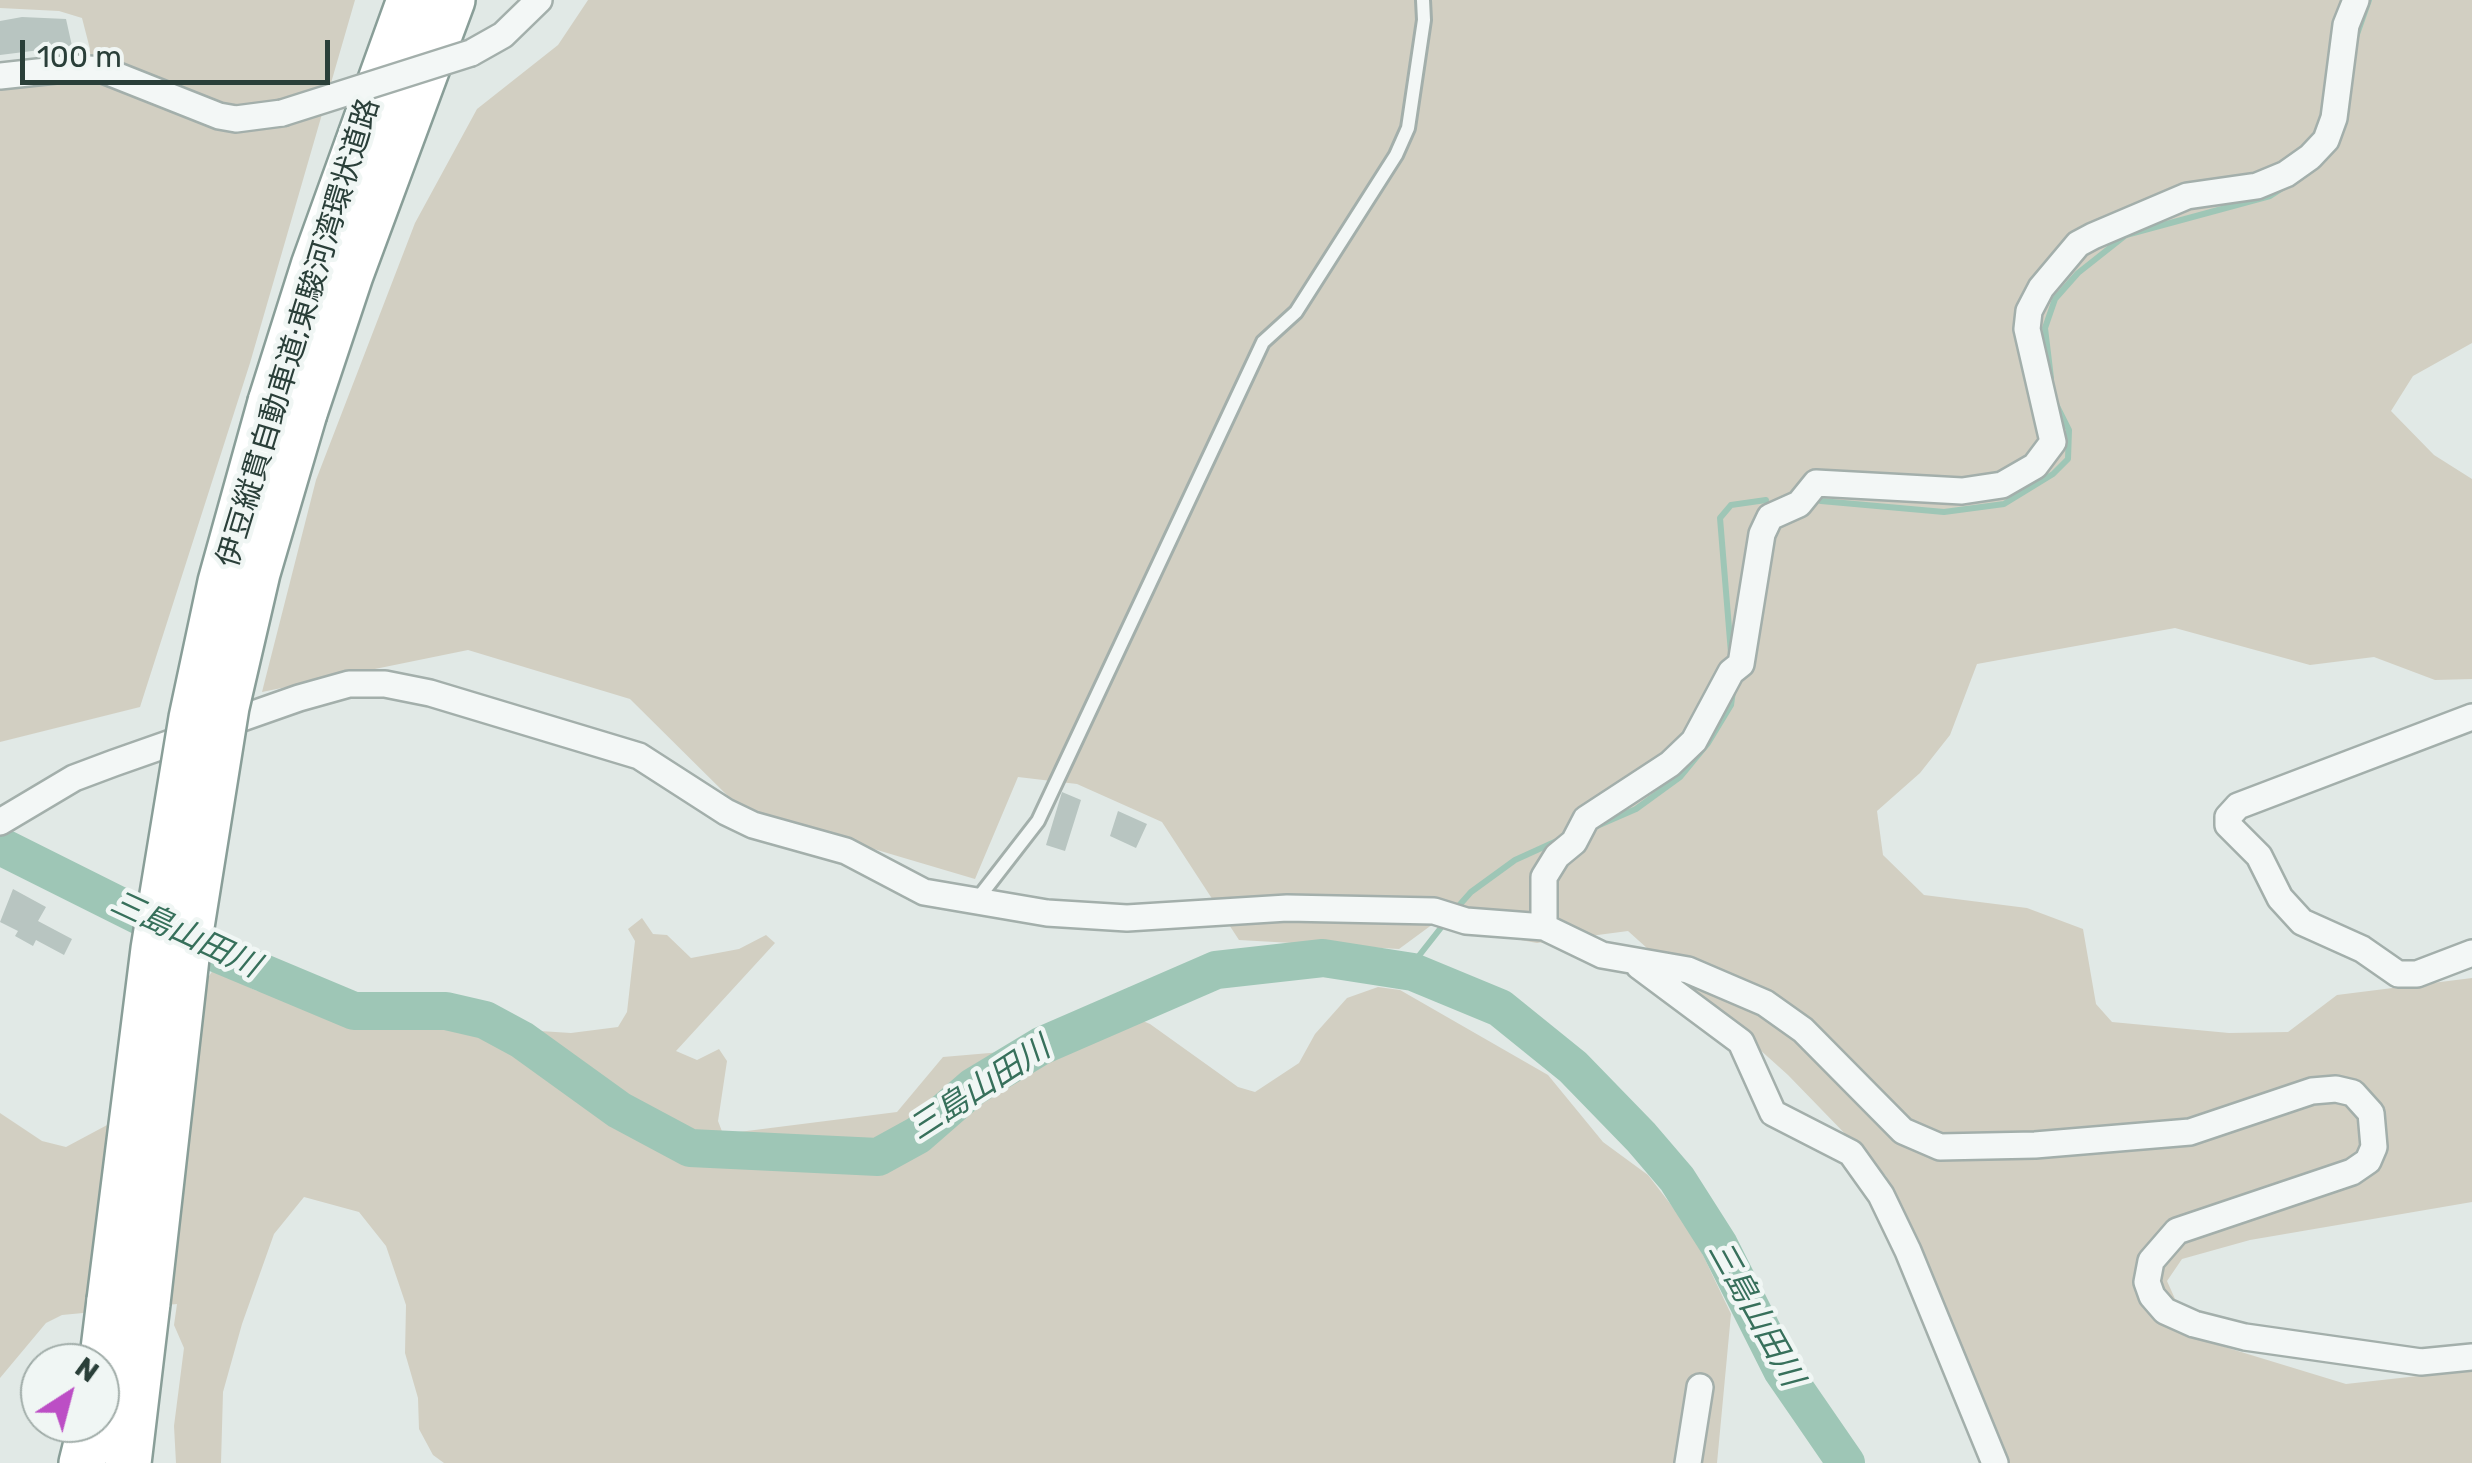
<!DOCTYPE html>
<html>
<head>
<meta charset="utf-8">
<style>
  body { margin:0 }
  #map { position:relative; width:2472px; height:1463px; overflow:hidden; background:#e1e9e6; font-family:Rubik,sans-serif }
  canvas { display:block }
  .north { position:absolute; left:20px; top:1343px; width:100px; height:100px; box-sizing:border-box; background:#f0f6f4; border:2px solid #a1ada9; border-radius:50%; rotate:36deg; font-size:28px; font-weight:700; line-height:40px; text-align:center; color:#2a3f39 }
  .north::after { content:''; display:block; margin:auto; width:35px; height:45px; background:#bc4ec5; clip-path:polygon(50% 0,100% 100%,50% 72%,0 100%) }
  .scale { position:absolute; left:20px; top:40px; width:310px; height:45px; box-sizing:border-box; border:5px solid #2a3f39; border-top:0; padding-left:12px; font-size:30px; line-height:35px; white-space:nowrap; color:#2a3f39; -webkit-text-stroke:8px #f0f6f4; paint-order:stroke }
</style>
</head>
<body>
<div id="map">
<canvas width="2472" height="1463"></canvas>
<div class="north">N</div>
<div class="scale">100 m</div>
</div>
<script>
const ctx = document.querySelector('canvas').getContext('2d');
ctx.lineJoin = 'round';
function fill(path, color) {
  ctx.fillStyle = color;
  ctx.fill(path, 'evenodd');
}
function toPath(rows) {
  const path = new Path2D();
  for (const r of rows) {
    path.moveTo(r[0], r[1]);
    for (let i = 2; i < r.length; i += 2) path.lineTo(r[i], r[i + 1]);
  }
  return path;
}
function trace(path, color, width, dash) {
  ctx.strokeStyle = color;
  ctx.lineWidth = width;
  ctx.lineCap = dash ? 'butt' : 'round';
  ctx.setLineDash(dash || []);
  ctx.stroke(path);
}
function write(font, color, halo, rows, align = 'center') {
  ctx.font = font + ' Rubik,"Noto Sans JP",sans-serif';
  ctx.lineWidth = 9;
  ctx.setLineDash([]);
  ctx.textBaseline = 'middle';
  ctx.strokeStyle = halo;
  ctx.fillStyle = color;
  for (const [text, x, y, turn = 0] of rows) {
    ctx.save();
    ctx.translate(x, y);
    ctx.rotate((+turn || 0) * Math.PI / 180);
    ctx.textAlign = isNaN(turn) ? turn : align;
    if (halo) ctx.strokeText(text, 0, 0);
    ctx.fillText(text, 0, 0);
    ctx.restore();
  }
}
fill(toPath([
  [0,0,355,0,250,363,140,707,0,742,0,90,69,80,90,49,82,18,59,11,0,8],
  [588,0,2472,0,2472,343,2413,376,2391,411,2434,455,2472,479,2472,679,2435,680,2374,657,2310,665,2175,628,1977,664,1950,735,1920,773,1877,811,1883,855,1924,895,2027,908,2083,929,2096,1004,2112,1022,2229,1033,2288,1032,2337,995,2472,978,2472,1202,2250,1240,2182,1259,2167,1281,2192,1337,2346,1384,2472,1370,2472,1463,1999,1463,1886,1176,1788,1075,1628,931,1537,943,1433,924,1399,949,1239,940,1162,822,1077,784,1018,777,975,879,742,810,630,699,468,650,262,692,316,480,415,223,477,109,558,45],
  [642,918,653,934,667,935,691,958,739,949,766,935,775,943,676,1051,697,1060,719,1049,727,1061,718,1121,723,1134,897,1112,943,1057,1060,1047,1131,1016,1150,1024,1238,1087,1255,1092,1299,1063,1315,1034,1347,998,1378,987,1400,990,1548,1075,1603,1142,1648,1175,1692,1232,1731,1314,1717,1463,444,1463,433,1455,419,1429,418,1398,405,1353,406,1305,386,1246,359,1212,304,1197,274,1234,242,1324,223,1392,221,1463,176,1463,174,1426,184,1348,174,1325,177,1304,62,1315,46,1323,0,1378,0,1113,42,1141,66,1147,109,1124,193,1038,200,990,213,970,257,991,307,996,430,1024,571,1033,618,1027,627,1012,635,941,628,929]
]), '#d2cfc2');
trace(toPath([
  [2356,37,2369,0],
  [2051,378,2045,328,2055,299,2078,273,2126,235,2270,196,2284,187],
  [1821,501,1944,512,2004,504,2053,474,2068,459,2069,430,2056,404],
  [1731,653,1720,518,1731,505,1766,500],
  [1590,829,1636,809,1680,777,1708,743,1731,705,1733,691],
  [1455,910,1471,892,1515,860,1559,840],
  [1407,971,1447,920]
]), '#9ec6b6', 6);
trace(toPath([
  [0,846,206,949,354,1011,446,1011,485,1020,522,1040,619,1110,690,1148,878,1157,918,1135,973,1087,1041,1046,1216,970,1323,958,1413,972,1500,1008,1573,1067,1641,1137,1677,1179,1719,1245,1782,1370,1846,1463]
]), '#9ec6b6', 38);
fill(toPath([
  [22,17,66,19,72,46,0,55,0,21],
  [1062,792,1081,800,1065,851,1046,845],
  [1118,811,1147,824,1136,848,1110,836],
  [13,889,46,907,38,921,72,939,64,955,36,940,33,946,15,936,18,931,0,922]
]), '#b8c5c1');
const service = toPath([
  [976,901,1038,821,1263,342,1296,312,1396,155,1408,128,1424,20,1423,0]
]);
const minor = toPath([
  [471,53,503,35,539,0],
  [0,76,74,68,103,70,219,116,236,119,282,113],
  [2472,717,2238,806,2228,817,2228,825,2259,856,2280,898,2302,922,2362,949,2398,974,2417,974,2472,953],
  [0,822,74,778,114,763,299,698,349,684,385,684,430,693,639,756,726,812,753,825,846,851,924,892,1047,913,1127,918,1287,908,1434,911,1466,921,1544,927,1602,955,1688,970,1765,1003,1803,1030,1903,1131,1940,1147,2035,1145,2190,1132,2312,1091,2336,1089,2353,1093,2371,1113,2374,1147,2368,1161,2352,1172,2177,1231,2151,1261,2147,1282,2152,1296,2165,1311,2194,1324,2245,1337,2421,1362,2472,1357],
  [1544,927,1544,877,1557,856,1574,842,1586,819,1670,764,1694,741,1731,672,1741,664,1762,534,1770,517,1799,504,1816,483,1962,491,2002,485,2035,466,2053,442,2027,329,2029,311,2041,288,2078,244,2093,236,2187,196,2257,186,2286,174,2310,157,2326,140,2334,118,2346,25,2356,0],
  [1639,966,1741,1042,1773,1113,1851,1153,1881,1195,1908,1251,1995,1463],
  [1688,1463,1700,1387]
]);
const motorway = toPath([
  [271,402,314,266,410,0],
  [304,413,350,275,452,0],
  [100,1382,110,1300],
  [82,1463,92,1423],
  [128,1463,147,1303]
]);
trace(service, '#a3afab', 18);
trace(minor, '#a3afab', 30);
trace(motorway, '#899e98', 50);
trace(service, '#f3f7f6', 12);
trace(minor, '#f3f7f6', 25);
trace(motorway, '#fff', 45);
const minorBridge = toPath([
  [282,113,471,53]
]);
const motorwayBridge = toPath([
  [110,1300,154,949,192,718,221,582,271,402],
  [147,1303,186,958,226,707,257,573,304,413]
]);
trace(minorBridge, '#a3afab', 30, []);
trace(motorwayBridge, '#899e98', 50, []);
trace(minorBridge, '#f3f7f6', 25);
trace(motorwayBridge, '#fff', 45);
write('30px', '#2a3f39', '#f0f6f4', [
  ["伊豆縦貫自動車道;東駿河湾環状道路",299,333,-73]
]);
write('italic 32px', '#37705b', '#f0f6f4', [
  ["三島山田川",185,935,25],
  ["三島山田川",980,1089,-33],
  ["三島山田川",1755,1314,61]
]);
</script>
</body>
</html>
